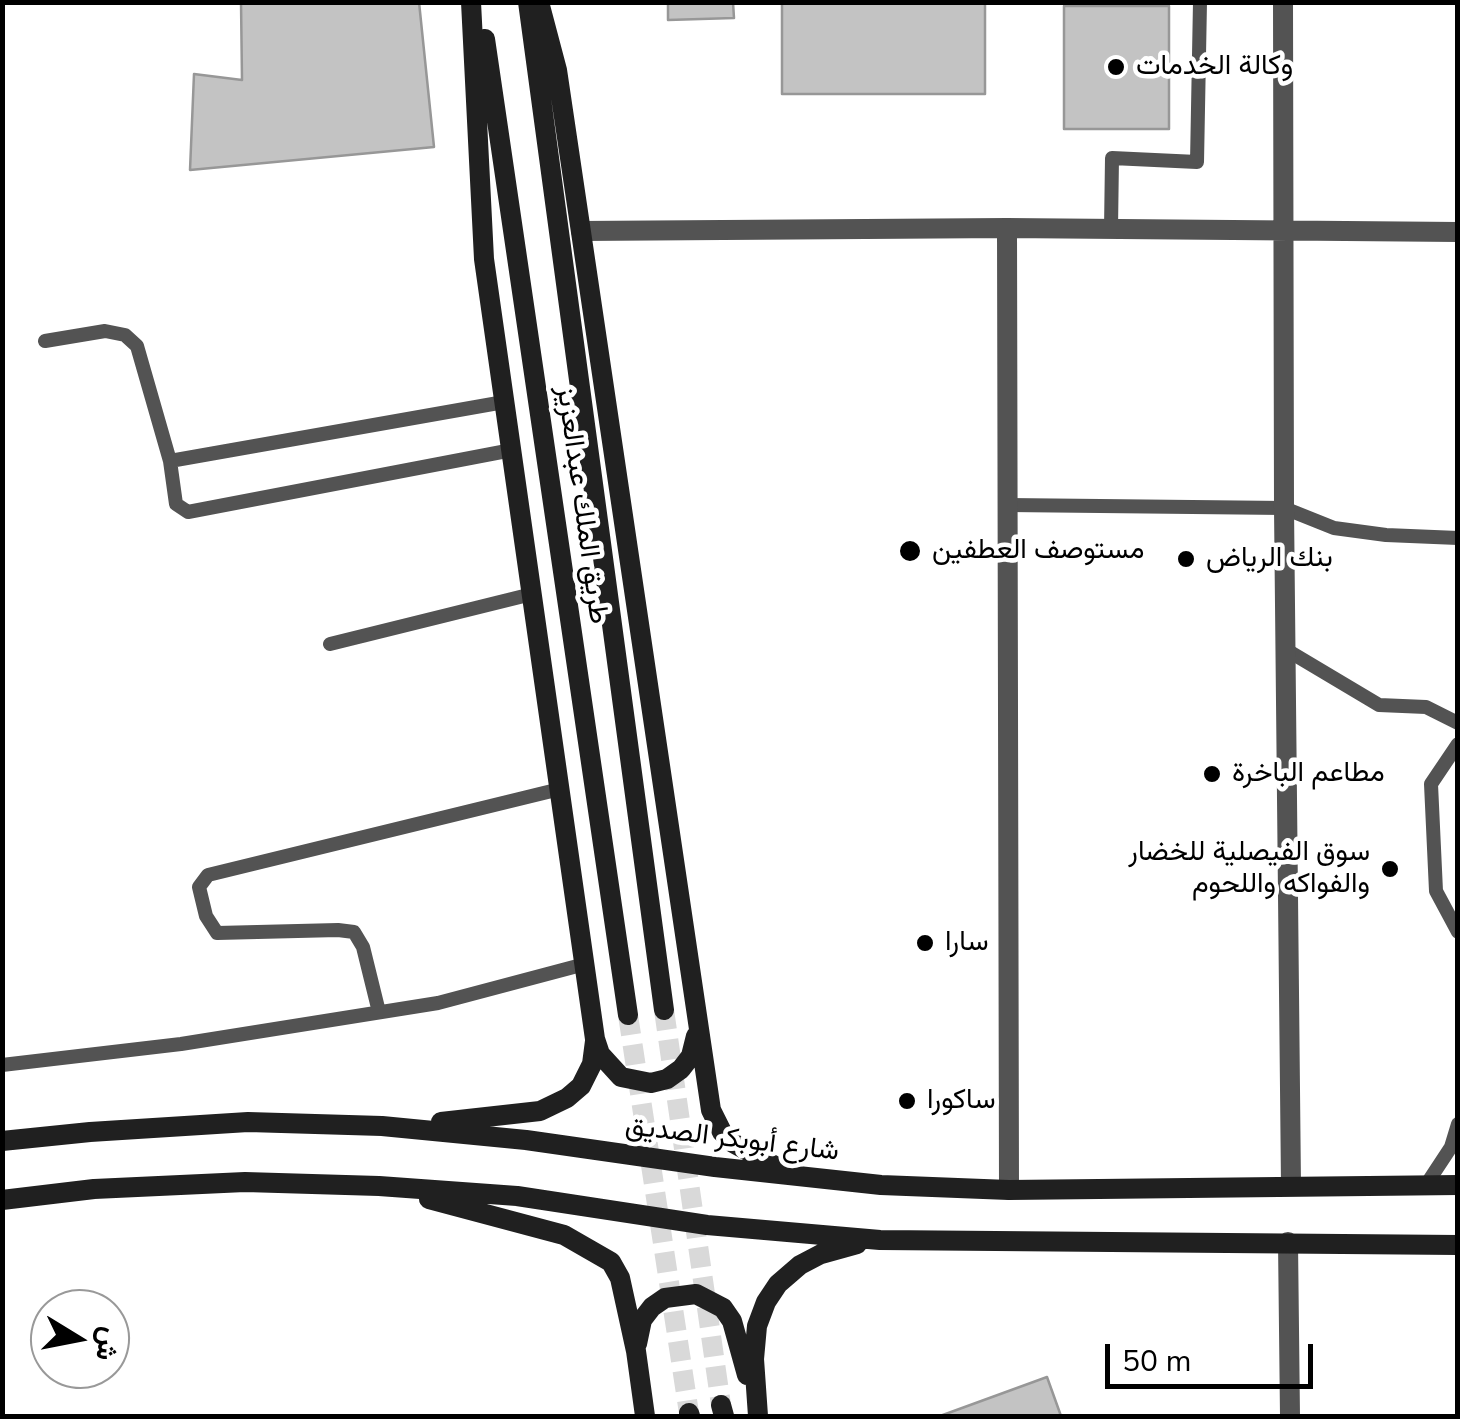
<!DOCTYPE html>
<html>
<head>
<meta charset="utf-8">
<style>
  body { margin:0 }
  #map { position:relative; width:1460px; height:1419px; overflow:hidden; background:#fff; font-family:"Nunito Sans",Vazirmatn,sans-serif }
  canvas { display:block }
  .frame { position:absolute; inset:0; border:5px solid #000; pointer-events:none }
  .north { position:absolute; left:30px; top:1289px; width:100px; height:100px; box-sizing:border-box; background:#fff; border:2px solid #999; border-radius:50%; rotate:100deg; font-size:28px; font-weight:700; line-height:40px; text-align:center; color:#000 }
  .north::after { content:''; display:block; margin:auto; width:35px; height:45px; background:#000; clip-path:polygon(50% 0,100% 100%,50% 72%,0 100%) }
  .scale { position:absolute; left:1105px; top:1344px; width:208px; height:45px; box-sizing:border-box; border:5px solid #000; border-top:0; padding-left:12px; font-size:30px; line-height:35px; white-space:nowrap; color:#000; -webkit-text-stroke:8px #fff; paint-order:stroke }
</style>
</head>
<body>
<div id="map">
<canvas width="1460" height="1419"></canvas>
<div class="frame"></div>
<div class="north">ش</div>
<div class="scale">50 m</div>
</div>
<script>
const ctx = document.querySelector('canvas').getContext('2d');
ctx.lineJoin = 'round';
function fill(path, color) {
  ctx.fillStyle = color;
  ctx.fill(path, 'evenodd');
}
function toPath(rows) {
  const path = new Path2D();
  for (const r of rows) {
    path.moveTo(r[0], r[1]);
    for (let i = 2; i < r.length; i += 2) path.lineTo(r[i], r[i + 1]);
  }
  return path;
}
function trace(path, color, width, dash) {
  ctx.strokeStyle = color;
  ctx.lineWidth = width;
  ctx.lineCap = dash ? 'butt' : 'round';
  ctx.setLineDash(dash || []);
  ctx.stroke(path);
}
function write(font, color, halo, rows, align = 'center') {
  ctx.font = font + ' "Nunito Sans",Vazirmatn,sans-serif';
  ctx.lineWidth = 9;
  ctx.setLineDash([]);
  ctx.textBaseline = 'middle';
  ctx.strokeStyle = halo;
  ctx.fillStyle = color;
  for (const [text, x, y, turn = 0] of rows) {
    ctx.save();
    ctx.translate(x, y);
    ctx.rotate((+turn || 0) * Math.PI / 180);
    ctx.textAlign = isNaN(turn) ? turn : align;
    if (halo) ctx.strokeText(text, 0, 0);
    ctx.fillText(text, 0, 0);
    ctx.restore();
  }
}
const building = toPath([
  [241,2,419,2,434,147,190,170,194,74,242,80,241,2],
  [668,2,733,2,734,18,668,20,668,2],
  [782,2,985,2,985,94,782,94,782,2],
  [1064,6,1169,6,1169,129,1064,129,1064,6],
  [1047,1377,1061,1416,940,1416,1047,1377]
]);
fill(building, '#c3c3c3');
trace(building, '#979797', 2.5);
trace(toPath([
  [664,1010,721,1405],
  [628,1015,689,1413]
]), '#d9d9d9', 20, [20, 10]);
trace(toPath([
  [1111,229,1112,158,1197,162,1200,2],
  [45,341,105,331,125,335,137,346,170,461],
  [504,402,170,461,176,504,188,512,512,450],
  [1008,505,1284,508,1334,528,1386,535,1458,538],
  [330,644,532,594],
  [1285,649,1379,705,1426,707,1458,723],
  [1458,744,1431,784,1436,891,1458,932],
  [379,1012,363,947,354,932,338,930,217,933,206,916,199,887,208,875,560,789],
  [2,1065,181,1044,438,1003,585,964],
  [1426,1185,1451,1147,1458,1124]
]), '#535353', 14);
trace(toPath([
  [1283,2,1284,508,1291,1185],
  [1007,228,1009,1190],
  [581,231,1007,228,1458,232],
  [1288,1242,1290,1416]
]), '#535353', 20);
trace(toPath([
  [471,2,484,259,595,1039,600,1054,621,1077,651,1083,667,1079,681,1069,691,1056,696,1036],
  [528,2,664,1010],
  [539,2,557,70,711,1110,722,1132,733,1143,777,1167],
  [485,39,628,1015],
  [441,1122,540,1111,567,1098,581,1086,592,1064,595,1041],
  [2,1141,90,1132,248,1122,382,1126,526,1140,715,1167,881,1185,1009,1190,1458,1185],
  [429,1199,564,1235,611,1262,620,1278,636,1351,645,1416],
  [2,1200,94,1189,245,1182,379,1186,517,1196,707,1225,880,1240,1458,1245],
  [637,1344,642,1320,652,1307,665,1298,696,1294,723,1308,732,1321,747,1375],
  [721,1405,724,1416],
  [689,1413,690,1416],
  [758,1416,754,1359,757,1326,766,1302,778,1284,800,1265,821,1254,857,1244]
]), '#202020', 20);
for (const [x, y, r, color] of [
  [1116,67,10,"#000"],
  [910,551,12,"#000"],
  [1186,559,10,"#000"],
  [1212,774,10,"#000"],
  [1390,869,10,"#000"],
  [925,943,10,"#000"],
  [907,1101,10,"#000"]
]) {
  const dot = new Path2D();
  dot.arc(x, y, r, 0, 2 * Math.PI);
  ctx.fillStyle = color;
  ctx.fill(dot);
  trace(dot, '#fff', 4);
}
write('28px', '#000', '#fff', [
  ["وكالة الخدمات",1136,67],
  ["مستوصف العطفين",932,551],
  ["بنك الرياض",1206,559],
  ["مطاعم الباخرة",1232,774],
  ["سوق الفيصلية للخضار",1370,853,"right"],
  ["والفواكه واللحوم",1370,885,"right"],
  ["سارا",945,943],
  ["ساكورا",927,1101]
], 'left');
write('28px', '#000', '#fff', [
  ["طريق الملك عبدالعزيز",581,505,82],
  ["شارع أبوبكر الصديق",732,1140,7]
]);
</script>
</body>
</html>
